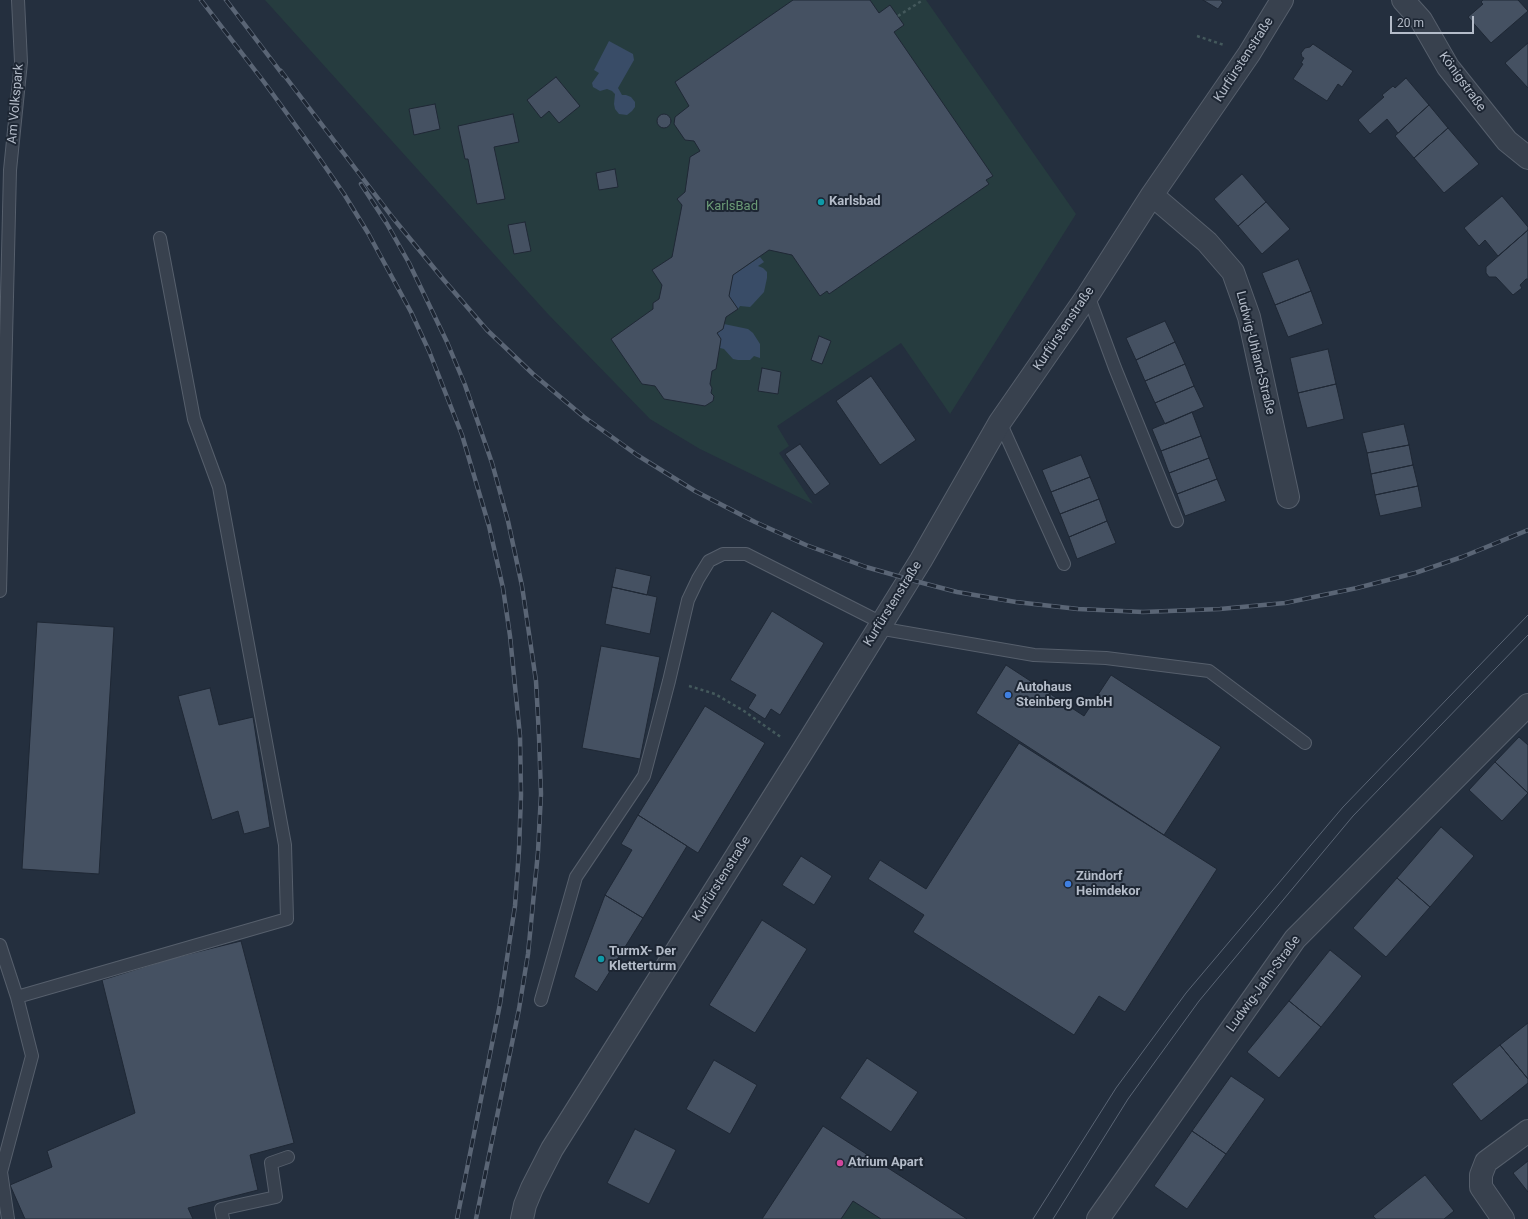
<!DOCTYPE html>
<html>
<head>
<meta charset="utf-8">
<style>
  body { margin:0 }
  #map { position:relative; width:1528px; height:1219px; overflow:hidden; background:#242f3e; font-family:Roboto,sans-serif }
  canvas { display:block }
  .scale { position:absolute; left:1390px; top:16px; width:84px; height:18px; box-sizing:border-box; border:2px solid #b4bcc9; border-top:0; padding-left:5px; font-size:12px; line-height:14px; white-space:nowrap; color:#b4bcc9; -webkit-text-stroke:3px #1d2633; paint-order:stroke }
</style>
</head>
<body>
<div id="map">
<canvas width="1528" height="1219"></canvas>
<div class="scale">20 m</div>
</div>
<script>
const ctx = document.querySelector('canvas').getContext('2d');
ctx.lineJoin = 'round';
function fill(path, color) {
  ctx.fillStyle = color;
  ctx.fill(path, 'evenodd');
}
function toPath(rows) {
  const path = new Path2D();
  for (const r of rows) {
    if (r.length === 3) {
      path.moveTo(r[0] + r[2], r[1]);
      path.arc(r[0], r[1], r[2], 0, 2 * Math.PI);
      continue;
    }
    path.moveTo(r[0], r[1]);
    for (let i = 2; i < r.length; i += 2) path.lineTo(r[i], r[i + 1]);
  }
  return path;
}
function trace(path, color, width, dash) {
  ctx.strokeStyle = color;
  ctx.lineWidth = width;
  ctx.lineCap = dash ? 'butt' : 'round';
  ctx.setLineDash(dash || []);
  ctx.stroke(path);
}
function write(font, color, halo, rows, align = 'center') {
  ctx.font = font + ' Roboto,sans-serif';
  ctx.lineWidth = 4;
  ctx.setLineDash([]);
  ctx.textBaseline = 'middle';
  ctx.strokeStyle = halo;
  ctx.fillStyle = color;
  for (const [text, x, y, turn = 0] of rows) {
    ctx.save();
    ctx.translate(x, y);
    ctx.rotate((+turn || 0) * Math.PI / 180);
    ctx.textAlign = isNaN(turn) ? turn : align;
    if (halo) ctx.strokeText(text, 0, 0);
    ctx.fillText(text, 0, 0);
    ctx.restore();
  }
}
fill(toPath([
  [265,0,926,0,1076,214,950,414,901,343,777,426,789,446,779,453,813,504,700,449,650,419,547,313],
  [853,1201,881,1219,841,1219]
]), '#263c3f');
fill(toPath([
  [609,41,633,54,634,60,618,88,622,95,626,95,631,97,635,102,635,107,632,111,627,115,619,114,615,109,614,104,615,94,612,91,607,89,600,91,593,87,592,83,599,73,594,70],
  [760,257,764,262,758,266,763,268,767,272,767,278,764,292,753,304,750,307,740,306,738,309,729,296,733,275],
  [724,324,748,329,753,333,760,344,760,358,754,356,750,360,738,360,733,359,724,349,720,348,721,339,717,333,723,329]
]), '#394c67');
const building = toPath([
  [793,0,870,0,879,13,890,5,904,25,894,32,993,176,986,180,989,184,829,294,827,291,820,296,792,255,769,250,733,275,729,296,738,309,726,317,723,329,717,333,721,339,716,369,712,371,710,384,712,388,711,393,714,396,713,401,705,406,664,399,655,386,642,384,611,339,653,309,653,303,659,299,662,285,652,270,672,257,682,205,677,199,685,192,690,157,700,151,694,141,685,140,674,124,675,117,689,106,675,82,793,0],
  [1203,0,1222,0,1221,1,1223,2,1218,9,1203,0],
  [1483,0,1518,0,1528,11,1491,43,1468,17,1483,4,1481,2,1483,0],
  [1528,43,1528,88,1505,63,1528,43],
  [1313,44,1353,71,1342,87,1338,84,1327,101,1293,79,1303,64,1301,63,1304,58,1302,57,1301,53,1305,48,1310,47,1313,44],
  [556,77,580,106,559,123,549,111,541,118,527,100,556,77],
  [1406,78,1429,105,1398,133,1387,119,1370,134,1358,120,1384,97,1382,95,1393,86,1395,88,1406,78],
  [435,104,440,129,414,135,409,109,435,104],
  [1429,105,1448,128,1414,158,1395,136,1429,105],
  [513,114,519,142,494,147,505,199,477,204,468,159,465,159,458,126,513,114],
  [664,121,7],
  [1448,128,1479,164,1444,193,1414,158,1448,128],
  [615,169,618,187,599,190,596,173,615,169],
  [1242,174,1266,202,1238,226,1214,199,1242,174],
  [1502,196,1528,227,1528,230,1498,256,1485,240,1479,246,1464,228,1502,196],
  [1266,202,1290,229,1262,254,1238,226,1266,202],
  [525,222,531,251,514,254,508,225,525,222],
  [1528,230,1528,279,1526,279,1520,285,1522,288,1513,295,1496,277,1489,277,1486,273,1486,267,1528,230],
  [1298,259,1311,291,1275,305,1262,273,1298,259],
  [1311,291,1323,324,1288,337,1275,305,1311,291],
  [1165,321,1175,342,1136,360,1126,338,1165,321],
  [819,336,831,341,822,364,811,360,819,336],
  [1175,342,1185,364,1145,381,1136,360,1175,342],
  [1328,349,1336,384,1298,393,1290,358,1328,349],
  [1185,364,1194,386,1155,403,1145,381,1185,364],
  [762,368,781,372,778,394,758,391,762,368],
  [871,376,916,440,880,465,836,401,871,376],
  [1336,384,1344,419,1307,428,1298,393,1336,384],
  [1194,386,1204,407,1165,424,1155,403,1194,386],
  [1192,412,1201,436,1161,451,1152,429,1192,412],
  [1404,424,1409,445,1367,453,1362,433,1404,424],
  [1201,436,1209,458,1169,473,1161,451,1201,436],
  [800,444,830,484,815,495,785,454,800,444],
  [1409,445,1413,465,1371,474,1367,453,1409,445],
  [1081,455,1090,477,1051,492,1042,470,1081,455],
  [1209,458,1217,479,1177,494,1169,473,1209,458],
  [1413,465,1418,486,1375,495,1371,474,1413,465],
  [1090,477,1099,499,1060,514,1051,492,1090,477],
  [1217,479,1226,501,1185,516,1177,494,1217,479],
  [1418,486,1422,507,1380,516,1375,495,1418,486],
  [1099,499,1107,521,1069,537,1060,514,1099,499],
  [1107,521,1116,543,1077,559,1069,537,1107,521],
  [616,568,651,576,647,595,612,587,616,568],
  [612,587,657,597,650,634,605,624,612,587],
  [772,611,824,643,780,715,771,709,765,719,748,708,756,695,730,680,772,611],
  [37,622,114,627,99,874,22,869,37,622],
  [601,646,660,657,640,759,582,748,601,646],
  [1006,665,1084,716,1111,675,1221,747,1164,835,976,713,1006,665],
  [210,688,219,725,253,717,270,827,244,834,238,811,212,820,178,696,210,688],
  [705,706,765,743,698,853,638,815,705,706],
  [1519,737,1528,745,1528,793,1495,762,1519,737],
  [1019,743,1217,869,1125,1012,1099,996,1074,1035,913,932,924,915,868,879,880,860,926,889,1019,743],
  [1495,762,1528,793,1502,821,1469,790,1495,762],
  [638,815,687,846,643,918,605,895,632,850,621,844,638,815],
  [1441,827,1474,856,1430,907,1397,878,1441,827],
  [801,856,832,876,814,905,782,885,801,856],
  [1397,878,1430,907,1386,957,1353,928,1397,878],
  [605,895,643,918,597,992,574,977,605,895],
  [762,920,807,949,755,1033,709,1005,762,920],
  [241,941,294,1143,250,1155,258,1190,188,1208,193,1219,25,1219,10,1185,52,1167,47,1151,135,1113,102,980,173,958,241,941],
  [1330,950,1362,976,1321,1027,1289,1001,1330,950],
  [1289,1001,1321,1027,1279,1078,1247,1052,1289,1001],
  [1528,1023,1528,1079,1500,1045,1528,1023],
  [1500,1045,1528,1079,1528,1083,1481,1121,1452,1084,1500,1045],
  [867,1058,918,1092,891,1132,840,1098,867,1058],
  [714,1060,757,1085,730,1134,686,1109,714,1060],
  [1231,1076,1265,1099,1226,1154,1192,1131,1231,1076],
  [823,1126,967,1219,881,1219,853,1201,841,1219,762,1219,823,1126],
  [635,1129,676,1150,649,1204,607,1183,635,1129],
  [1192,1131,1226,1154,1187,1209,1154,1186,1192,1131],
  [1528,1161,1528,1192,1513,1173,1528,1161],
  [1425,1175,1454,1211,1444,1219,1376,1219,1373,1216,1425,1175]
]);
fill(building, '#455162');
trace(building, '#1f2835', 1);
const lane = toPath([
  [1088,295,1115,368,1177,521],
  [1000,422,1064,564],
  [0,591,10,170,21,62,18,0],
  [878,628,1034,655,1106,658,1209,671,1305,743],
  [0,945,17,997,32,1056,1,1172,8,1219],
  [17,997,287,919,285,845,219,487,194,419,160,238],
  [541,1000,576,877,644,776,669,681,688,600,698,579,709,561,723,554,746,554,882,623],
  [223,1219,221,1209,276,1197,271,1163,288,1157]
]);
const street = toPath([
  [1403,0,1421,20,1448,67,1507,141,1528,158],
  [1152,195,1207,242,1233,272,1249,317,1288,497],
  [522,1219,525,1205,532,1188,552,1149,802,752,921,560,1000,422,1088,295,1152,195,1249,54,1282,0],
  [1098,1219,1295,939,1528,705],
  [1503,1219,1481,1187,1481,1175,1486,1162,1528,1131]
]);
trace(lane, '#565f6c', 14);
trace(street, '#565f6c', 24);
trace(toPath([
  [898,16,923,0],
  [1197,36,1224,45],
  [689,686,715,694,744,711,782,738]
]), '#44595c', 2.5, [3, 3]);
trace(lane, '#38414e', 12);
trace(street, '#38414e', 22);
trace(toPath([
  [1033,1219,1116,1088,1186,993,1343,807,1528,615],
  [1053,1219,1128,1099,1199,1001,1353,816,1528,635]
]), '#5a6575', 1);
const rail = toPath([
  [201,0,264,82,315,152,344,194,368,233,411,312,429,351,462,435,489,526,503,588,510,636,520,736,521,795,519,850,515,906,500,1004,457,1219],
  [226,0,283,75],
  [281,71,393,218,443,279,487,330,533,374,584,417,637,455,695,491,755,522,806,545,866,567,915,581,957,592,1016,602,1078,609,1143,612,1220,609,1285,603,1357,588,1415,573,1462,557,1528,530],
  [361,184,387,224,409,263,447,342,465,385,492,463,508,521,522,586,536,681,539,736,541,794,538,852,528,954,519,1009,476,1219]
]);
trace(rail, '#5a6575', 4.5);
trace(rail, '#1d2633', 3, [9]);
for (const [x, y, r, color] of [
  [821,202,4,"#0f9aa8"],
  [1008,695,4,"#3f7fe0"],
  [1068,884,4,"#3f7fe0"],
  [601,959,4,"#0f9aa8"],
  [840,1163,4,"#d1479c"]
]) {
  const dot = new Path2D();
  dot.arc(x, y, r, 0, 2 * Math.PI);
  ctx.fillStyle = color;
  ctx.fill(dot);
  trace(dot, '#1d2633', 1.5);
}
write('13px', '#b4bcc9', '#1d2633', [
  ["Kurfürstenstraße",1244,60,-57],
  ["Königstraße",1462,82,54],
  ["Am Volkspark",16,104,-85],
  ["Kurfürstenstraße",1064,329,-56],
  ["Ludwig-Uhland-Straße",1255,353,76],
  ["Kurfürstenstraße",893,604,-58],
  ["Kurfürstenstraße",722,879,-58],
  ["Ludwig-Jahn-Straße",1264,984,-54]
]);
write('bold 13px', '#b4bcc9', '#1d2633', [
  ["Karlsbad",829,202],
  ["Autohaus",1016,688],
  ["Steinberg GmbH",1016,703],
  ["Zündorf",1076,877],
  ["Heimdekor",1076,892],
  ["TurmX- Der",609,952],
  ["Kletterturm",609,967],
  ["Atrium Apart",848,1163]
], 'left');
write('13px', '#6b9a76', '#1d2633', [
  ["KarlsBad",732,207]
]);
</script>
</body>
</html>
